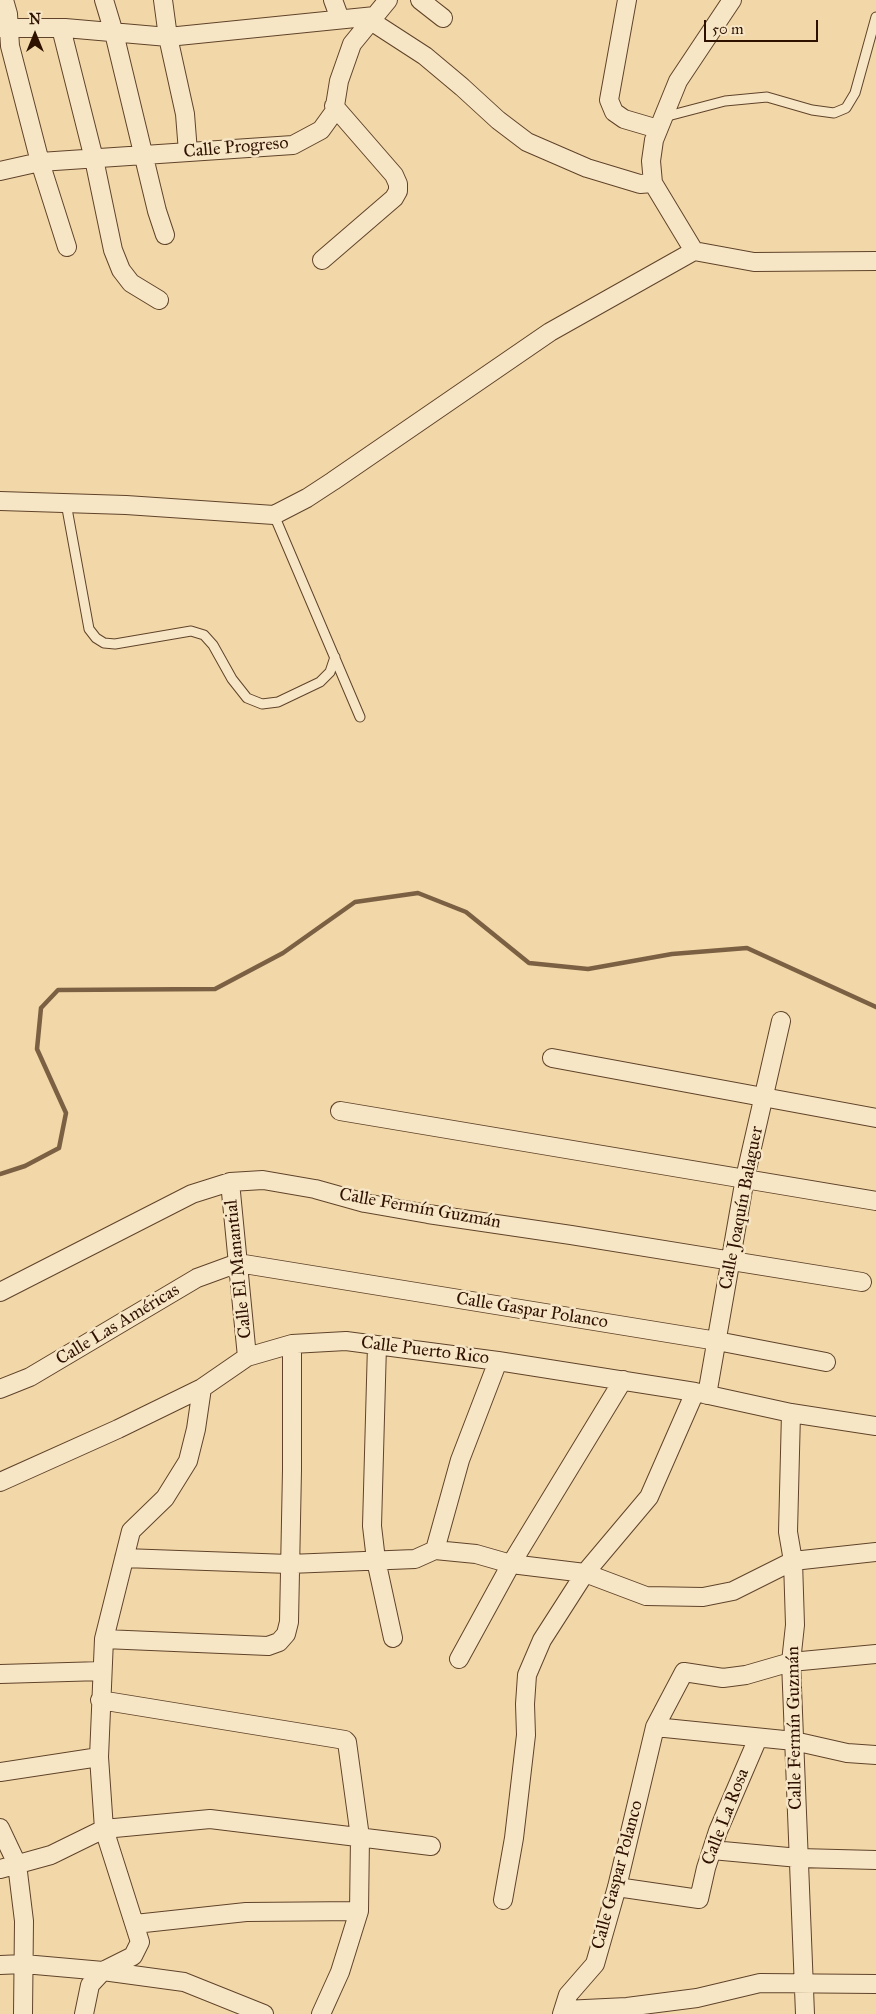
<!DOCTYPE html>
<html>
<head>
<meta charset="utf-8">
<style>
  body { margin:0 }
  #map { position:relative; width:876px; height:2014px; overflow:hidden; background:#f2d8a8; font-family:"IM FELL Great Primer",serif }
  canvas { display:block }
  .north { position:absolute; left:10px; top:10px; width:50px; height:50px; -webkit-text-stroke:4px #f7e6c6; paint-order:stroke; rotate:0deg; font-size:14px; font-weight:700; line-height:20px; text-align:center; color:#2f1100 }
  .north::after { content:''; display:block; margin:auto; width:18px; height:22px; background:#2f1100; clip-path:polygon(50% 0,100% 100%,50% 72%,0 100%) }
  .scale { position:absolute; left:704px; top:20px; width:114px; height:22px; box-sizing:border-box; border:2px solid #2f1100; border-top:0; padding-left:6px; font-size:15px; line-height:18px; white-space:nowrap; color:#2f1100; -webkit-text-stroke:4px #f7e6c6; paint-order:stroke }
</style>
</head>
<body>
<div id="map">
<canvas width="876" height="2014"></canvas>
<div class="north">N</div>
<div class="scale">50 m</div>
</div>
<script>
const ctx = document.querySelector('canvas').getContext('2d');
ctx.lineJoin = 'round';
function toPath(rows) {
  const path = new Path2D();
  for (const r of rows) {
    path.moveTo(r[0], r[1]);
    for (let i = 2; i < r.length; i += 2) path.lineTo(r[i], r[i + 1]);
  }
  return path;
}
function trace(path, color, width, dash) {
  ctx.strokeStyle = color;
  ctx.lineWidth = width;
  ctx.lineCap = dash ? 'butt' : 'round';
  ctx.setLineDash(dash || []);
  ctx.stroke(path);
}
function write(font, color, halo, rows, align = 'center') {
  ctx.font = font + ' "IM FELL Great Primer",serif';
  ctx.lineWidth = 5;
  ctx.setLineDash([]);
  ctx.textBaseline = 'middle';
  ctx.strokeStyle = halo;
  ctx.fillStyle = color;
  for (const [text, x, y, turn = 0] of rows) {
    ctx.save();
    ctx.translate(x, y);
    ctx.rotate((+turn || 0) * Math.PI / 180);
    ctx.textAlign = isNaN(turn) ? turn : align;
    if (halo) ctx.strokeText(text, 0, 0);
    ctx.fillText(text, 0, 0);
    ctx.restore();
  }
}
trace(toPath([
  [0,1174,25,1166,59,1148,66,1113,37,1049,41,1008,58,990,215,989,283,953,355,902,418,893,466,912,529,963,588,969,672,954,747,948,876,1007]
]), '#7c6043', 4.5);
const service = toPath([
  [664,117,725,101,767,97,812,110,834,113,846,108,855,93,876,17],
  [66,503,89,629,96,638,104,643,115,644,191,631,204,635,213,645,232,679,247,698,262,704,278,702,320,682,330,672,335,657],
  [274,515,360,717]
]);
const minor = toPath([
  [4,0,8,14,10,46,40,162,67,247],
  [104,0,114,33,157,211,165,235],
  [163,0,168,37,185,114,188,152],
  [333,0,340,19],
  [420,0,443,18],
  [627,0,609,100,614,112,624,119,658,129],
  [371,21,425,56,462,87,498,120,527,142,587,168,640,184,653,183],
  [0,28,65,28,168,37,375,16],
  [61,28,94,159,113,250,121,270,131,283,159,300],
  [0,171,40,162,293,145,321,130,334,112,339,81,352,44,388,0],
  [694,251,653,183,651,161,654,140,678,81,732,0],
  [322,260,394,198,398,191,398,184,394,175,334,106],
  [0,501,126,505,274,515,307,498,333,481,550,332,694,251,754,262,876,261],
  [552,1058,876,1118],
  [340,1111,876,1201],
  [230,1182,247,1357],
  [0,1292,192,1194,230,1182,263,1180,315,1189,365,1203,428,1214,571,1235,862,1282],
  [377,1345,372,1526,376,1560,393,1638],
  [0,1389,30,1377,197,1278,238,1263,717,1341,826,1362],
  [707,1395,745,1178,781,1021],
  [791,1413,788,1532,793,1561,795,1625,791,1662,805,2014],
  [0,1482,118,1429,202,1388,247,1357,292,1344,346,1341,498,1361,695,1392,791,1413,876,1426],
  [435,1550,460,1460,498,1361],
  [124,1558,289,1564,415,1559,435,1550,476,1554,511,1564,585,1573,646,1596,703,1597,733,1591,793,1561,876,1552],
  [104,1639,268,1646,279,1642,286,1634,289,1622,292,1470,292,1344],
  [459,1659,511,1564,623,1380],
  [0,1674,102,1671],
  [100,1700,345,1740,347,1742,360,1837,359,1911,340,1972,321,2014],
  [655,1727,794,1741,847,1753,876,1755],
  [0,1772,99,1757],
  [0,1828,17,1864,24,1921,23,2014],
  [712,1850,799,1858,876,1860],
  [0,1869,51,1855,104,1829,210,1819,431,1846],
  [617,1887,699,1899,706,1868,718,1831,758,1738],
  [503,1900,514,1838,526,1735,525,1704,527,1675,542,1640,585,1573,649,1497,695,1392],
  [135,1924,246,1912,359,1911],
  [0,1965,24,1964,103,1971,184,1982,264,2014],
  [564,2010,627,2007,697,1998,760,1983,876,1984],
  [84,2014,90,1985,103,1971,133,1956,140,1942,104,1829,99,1757,104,1639,131,1531,165,1498,188,1461,196,1429,202,1388],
  [562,2014,568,1995,595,1964,617,1887,655,1727,684,1672,723,1678,746,1675,791,1662,876,1654]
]);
trace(service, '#60432a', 11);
trace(minor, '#60432a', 20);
trace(service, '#f7e6c6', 9);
trace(minor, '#f7e6c6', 18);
write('18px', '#2f1100', '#f7e6c6', [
  ["Calle Progreso",236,148,-5],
  ["Calle Joaquín Balaguer",742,1208,-79],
  ["Calle Fermín Guzmán",420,1209,10],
  ["Calle El Manantial",239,1269,-96],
  ["Calle Gaspar Polanco",532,1311,9],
  ["Calle Las Américas",118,1325,-31],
  ["Calle Puerto Rico",425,1351,7],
  ["Calle Fermín Guzmán",795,1728,-91],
  ["Calle La Rosa",726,1817,-69],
  ["Calle Gaspar Polanco",618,1875,-75]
]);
</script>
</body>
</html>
